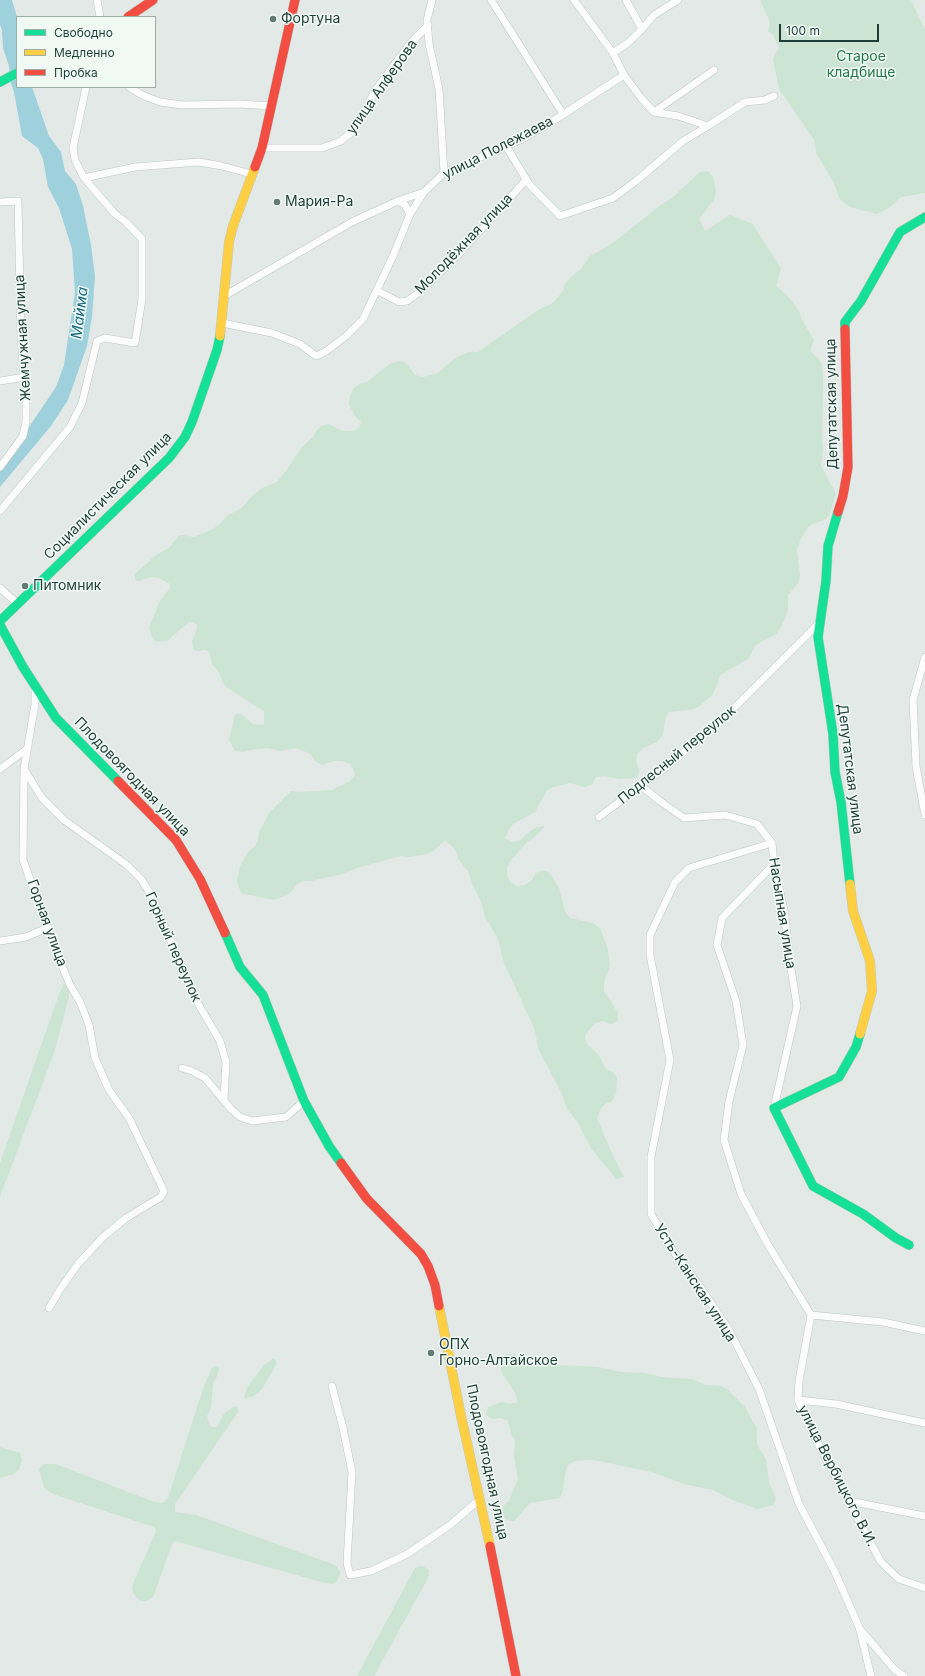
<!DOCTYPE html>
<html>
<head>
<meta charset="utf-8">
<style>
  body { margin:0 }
  #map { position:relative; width:925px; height:1676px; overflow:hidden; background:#e3e9e6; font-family:Inter,sans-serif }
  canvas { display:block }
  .legend { position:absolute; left:16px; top:16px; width:140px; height:72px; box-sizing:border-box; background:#f1f9f5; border:1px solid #9daea9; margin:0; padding:5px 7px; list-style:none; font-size:12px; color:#1f3e37 }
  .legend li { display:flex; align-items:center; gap:8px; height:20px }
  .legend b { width:20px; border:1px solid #9daea9 }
  .scale { position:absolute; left:779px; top:24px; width:100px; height:18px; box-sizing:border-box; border:2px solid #1f3e37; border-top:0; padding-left:5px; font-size:12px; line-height:14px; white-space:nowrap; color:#1f3e37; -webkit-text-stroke:3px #f1f9f5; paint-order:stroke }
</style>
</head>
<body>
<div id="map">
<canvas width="925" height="1676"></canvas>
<ul class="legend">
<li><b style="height:5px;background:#16e098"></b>Свободно</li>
<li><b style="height:5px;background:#ffcf43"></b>Медленно</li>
<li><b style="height:5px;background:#f24e42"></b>Пробка</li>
</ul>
<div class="scale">100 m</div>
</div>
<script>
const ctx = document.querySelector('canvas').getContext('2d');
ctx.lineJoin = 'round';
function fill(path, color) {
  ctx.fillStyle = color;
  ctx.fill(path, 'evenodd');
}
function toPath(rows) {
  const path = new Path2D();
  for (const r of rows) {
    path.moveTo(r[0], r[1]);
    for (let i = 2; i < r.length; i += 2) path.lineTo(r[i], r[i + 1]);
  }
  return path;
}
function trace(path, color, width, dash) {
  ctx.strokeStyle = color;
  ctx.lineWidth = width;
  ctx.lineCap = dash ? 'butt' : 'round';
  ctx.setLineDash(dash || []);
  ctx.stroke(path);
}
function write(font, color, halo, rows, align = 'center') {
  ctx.font = font + ' Inter,sans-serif';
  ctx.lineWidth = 3;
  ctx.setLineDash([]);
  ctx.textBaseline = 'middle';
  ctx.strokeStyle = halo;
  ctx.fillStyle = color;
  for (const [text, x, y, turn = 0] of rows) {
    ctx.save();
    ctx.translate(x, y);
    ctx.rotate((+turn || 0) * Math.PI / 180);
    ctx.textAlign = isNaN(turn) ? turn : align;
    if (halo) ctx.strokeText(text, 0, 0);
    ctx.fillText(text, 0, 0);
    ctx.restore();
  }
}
fill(toPath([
  [760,0,911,0,925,30,925,193,901,197,890,207,877,214,850,207,840,199,833,181,816,153,815,141,779,89,773,59,779,48,773,35,768,31,770,22],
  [708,171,713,177,716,190,715,198,699,219,705,231,730,215,753,224,781,269,776,286,786,294,799,311,802,320,814,340,810,351,818,358,822,365,823,381,822,441,823,449,821,466,836,494,829,516,822,521,814,523,808,527,800,541,797,550,800,574,799,582,788,595,788,610,781,627,776,634,756,645,748,659,720,675,718,683,712,695,701,705,694,709,669,712,665,718,663,735,657,742,643,748,637,754,636,762,639,770,637,778,620,779,604,776,596,777,592,784,585,787,570,783,554,787,547,790,535,812,513,824,508,831,505,838,512,842,519,841,530,831,537,827,545,826,534,838,527,842,511,860,507,867,507,875,510,882,517,886,525,885,532,880,536,873,543,870,550,873,559,888,565,912,570,918,593,923,600,928,608,950,610,966,604,982,604,991,618,1013,618,1021,611,1024,603,1021,595,1023,585,1035,586,1043,598,1054,606,1069,613,1072,617,1078,616,1094,612,1101,605,1104,600,1110,597,1118,613,1156,624,1177,616,1179,591,1148,577,1121,567,1109,562,1094,538,1048,535,1030,504,963,498,939,485,917,481,901,473,886,468,871,458,859,456,851,451,845,445,841,433,851,426,854,410,857,401,856,357,868,342,874,311,881,304,881,297,884,293,890,287,895,273,900,241,893,237,882,240,866,249,851,255,846,258,840,259,832,269,813,291,791,298,792,332,790,350,781,355,775,354,771,350,764,342,761,334,761,322,765,315,761,311,754,296,748,280,751,268,748,251,750,243,752,235,751,229,740,233,724,234,716,237,714,241,714,253,724,261,725,264,724,264,711,226,687,222,681,220,674,212,664,209,652,205,650,196,651,193,649,192,641,197,629,197,625,193,622,189,622,167,641,158,642,153,640,149,628,160,601,170,588,170,584,159,578,151,577,139,581,135,580,135,574,156,555,169,548,178,536,182,535,194,537,211,530,219,525,228,515,242,508,252,496,262,488,277,482,286,471,301,448,312,438,316,431,321,426,329,424,343,431,351,431,358,429,361,422,355,416,349,404,350,397,353,389,359,384,367,382,391,363,399,361,406,363,415,375,423,377,438,373,455,358,469,352,478,352,538,310,553,303,563,291,565,284,570,278,581,269,590,256,610,245,662,204,672,198,700,172],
  [64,984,68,986,69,989,69,997,54,1053,0,1197,0,1163,59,994],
  [506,1354,514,1354,530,1364,598,1367,621,1372,645,1373,661,1377,691,1379,706,1385,721,1386,728,1390,745,1407,757,1429,757,1445,766,1459,769,1483,776,1498,773,1505,758,1509,735,1501,713,1490,684,1484,652,1472,594,1460,584,1460,575,1461,568,1465,565,1473,563,1490,560,1498,530,1503,514,1521,506,1520,502,1515,503,1506,509,1501,518,1479,514,1456,515,1440,511,1434,510,1427,507,1420,500,1418,492,1419,486,1415,488,1407,502,1402,510,1404,517,1402,516,1394,503,1375,501,1368,501,1360],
  [274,1358,276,1361,276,1365,262,1389,252,1397,244,1398,246,1390,250,1383,264,1365],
  [215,1366,219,1368,217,1376,213,1384,211,1408,207,1416,209,1424,212,1427,216,1427,224,1414,233,1407,237,1406,238,1412,175,1504,175,1512,196,1515,335,1565,340,1571,340,1575,336,1582,333,1584,325,1583,175,1541,172,1544,153,1597,146,1601,142,1601,138,1599,133,1593,132,1586,155,1534,156,1530,154,1527,56,1495,46,1490,44,1487,39,1469,44,1464,56,1464,154,1502,162,1503,165,1501,168,1498,204,1386,212,1368],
  [0,1447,20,1453,22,1461,19,1469,14,1474,0,1478],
  [419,1566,423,1566,429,1570,428,1578,374,1676,357,1676,415,1568]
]), '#cbe4d3');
fill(toPath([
  [0,0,12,0,17,17,17,87,32,87,49,136,61,152,65,171,76,184,83,206,91,245,95,276,92,317,87,346,68,400,51,426,0,487,0,470,56,387,64,365,75,292,72,249,59,208,48,187,43,159,38,148,22,136,14,92,10,80,9,66,3,48,2,30,0,25]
]), '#9fd1dc');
const street = toPath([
  [97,0,100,17],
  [432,0,427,20,429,44,439,89,444,173],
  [491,0,563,114],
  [574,0,613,53,624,75,641,98,654,112,678,116,708,126,745,102,765,100,774,96],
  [626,0,642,29],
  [613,53,629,42,642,29,654,15,678,0],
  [129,87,142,95,160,102,182,105,240,104,272,106],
  [654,112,714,70],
  [506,146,529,184,560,216,613,198,636,181,683,141,708,126],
  [262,148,322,148,341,141,353,131,377,88,409,45,428,25],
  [84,178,135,167,199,162,222,166,251,174],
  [398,201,405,205,410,214],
  [0,202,18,201,21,337,26,399,26,422,23,436,0,467],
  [378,291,399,302,407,301,417,294,457,256,526,180],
  [224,296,352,222,398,201,424,192,444,173,522,139,550,123,624,75],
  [222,323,272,333,300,344,316,356,325,352,346,336,363,319,393,256,410,214,424,192],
  [0,381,25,377],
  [0,511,70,427,82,403,97,341,105,338,135,343,142,299,142,239,126,222,115,214,84,178,75,160,73,148,86,87],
  [0,588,17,603],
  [925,657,913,700,916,766,925,815],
  [35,686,35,704,24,769,23,860,58,956,70,985,80,1002,89,1025,95,1058,109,1090,129,1118,164,1191,161,1197,126,1218,103,1237,78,1264,61,1288,49,1308],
  [0,769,27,749],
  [24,769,42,798,64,820,127,865,141,879,152,896,193,995,220,1041,226,1062,224,1100],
  [640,785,660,801,684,818,725,815,757,824,772,843,774,864,785,915,789,956,797,1006,774,1108],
  [599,817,666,767,722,720,820,622],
  [772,843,689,868,675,882,650,935,650,955,670,1060,651,1157,651,1214,671,1248,701,1288,729,1330,759,1389,799,1504,834,1570,859,1627,871,1676],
  [774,864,722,918,717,945,736,1001,743,1045,729,1101,724,1140,741,1194,767,1243,811,1315,883,1322,925,1331],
  [0,941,26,937,47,928],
  [182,1068,192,1071,205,1078,231,1109,240,1117,252,1121,286,1117,304,1101],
  [811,1315,799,1381,798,1400,815,1438,881,1562,899,1579,925,1588],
  [332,1386,343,1428,352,1472,347,1563,350,1575,371,1571,407,1554,450,1525,480,1499],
  [798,1400,836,1404,925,1423],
  [849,1501,925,1516],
  [860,1629,895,1670,904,1676]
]);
const fast = toPath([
  [0,82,17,73],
  [845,329,845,322,861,301,900,232,925,217],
  [838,512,828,546,826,581,818,637,833,734,835,772,841,802,850,884],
  [0,621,169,458,185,437,192,422,217,350,220,336],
  [0,625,23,667,56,718,118,781],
  [225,933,240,967,263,995,304,1101,329,1146,341,1163],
  [860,1034,856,1047,839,1077,774,1108,813,1186,863,1214,896,1238,909,1245]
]);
const slow = toPath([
  [220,336,229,242,233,226,255,167],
  [850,884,853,911,870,961,872,991,860,1034],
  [439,1306,461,1416,490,1546]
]);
const jam = toPath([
  [128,17,153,0],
  [255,167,262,148,295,0],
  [838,512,843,496,848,467,845,329],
  [118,781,176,840,200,879,225,933],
  [341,1163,367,1199,421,1254,428,1266,435,1285,439,1306],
  [490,1546,516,1676]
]);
trace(street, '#c0c6c3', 8);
trace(fast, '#bec7c4', 10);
trace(slow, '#bec7c4', 10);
trace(jam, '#bec7c4', 10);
trace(street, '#fbfcfb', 7);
trace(fast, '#16e098', 9);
trace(slow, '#ffcf43', 9);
trace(jam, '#f24e42', 9);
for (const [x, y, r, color] of [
  [273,19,4,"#647a74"],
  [277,202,4,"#647a74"],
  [25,586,4,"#647a74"],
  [431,1353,4,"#647a74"]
]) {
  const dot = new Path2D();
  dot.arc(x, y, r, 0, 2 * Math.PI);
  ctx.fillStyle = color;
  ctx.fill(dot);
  trace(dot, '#f1f9f5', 1.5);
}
write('14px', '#1f3e37', '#f1f9f5', [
  ["Фортуна",281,19],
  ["Мария-Ра",285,202],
  ["Питомник",33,586],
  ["ОПХ",439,1345],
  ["Горно-Алтайское",439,1361]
], 'left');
write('14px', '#257948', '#f1f9f5', [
  ["Старое",861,57],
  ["кладбище",861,73]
]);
write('14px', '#1f3e37', '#f1f9f5', [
  ["улица Алферова",382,87,-55],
  ["улица Полежаева",498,148,-27],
  ["Молодёжная улица",464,244,-46],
  ["Жемчужная улица",23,338,-93],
  ["Депутатская улица",832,404,-91],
  ["Социалистическая улица",108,496,-45],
  ["Подлесный переулок",677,755,-39],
  ["Депутатская улица",850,769,83],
  ["Плодовоягодная улица",132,777,46],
  ["Насыпная улица",782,913,81],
  ["Горная улица",47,923,70],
  ["Горный переулок",173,947,66],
  ["Усть-Канская улица",695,1283,57],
  ["Плодовоягодная улица",487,1462,78],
  ["улица Вербицкого В.И.",837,1476,63]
]);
write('italic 15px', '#146a7f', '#f1f9f5', [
  ["Майма",80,313,-83]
]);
</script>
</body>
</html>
